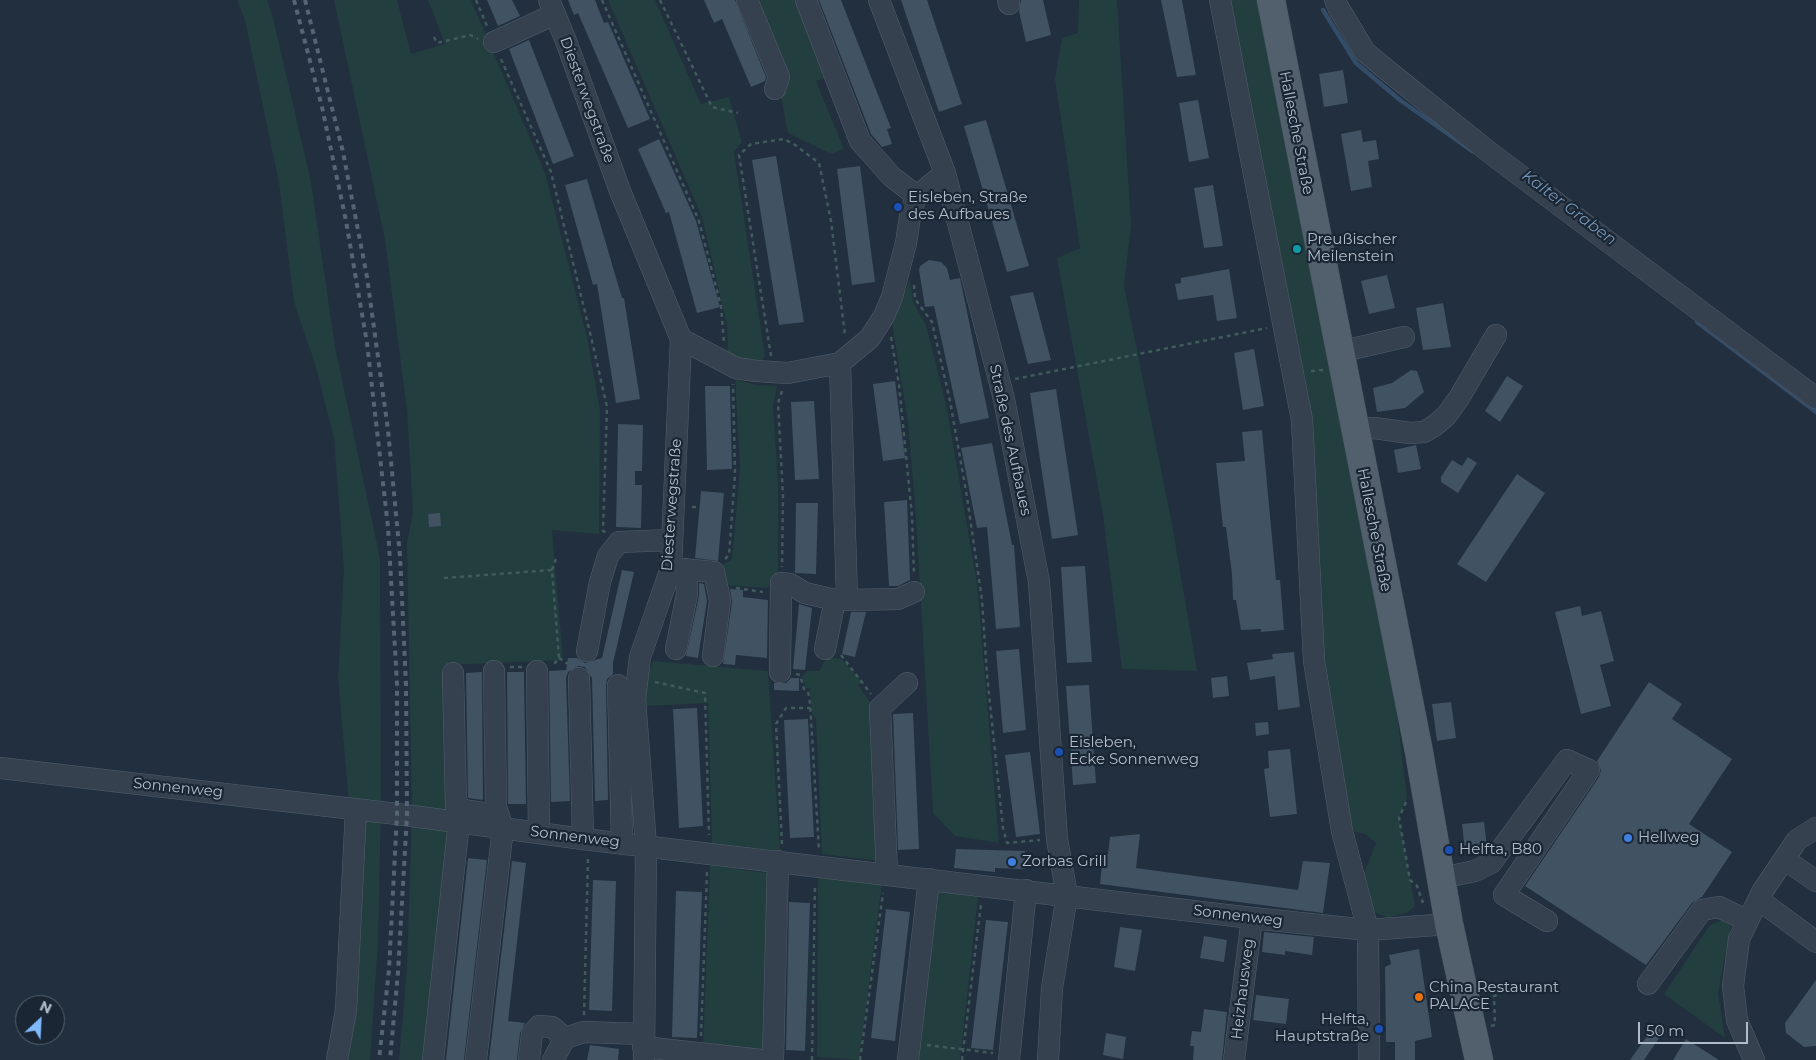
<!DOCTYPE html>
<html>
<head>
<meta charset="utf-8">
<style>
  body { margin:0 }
  #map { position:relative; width:1816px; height:1060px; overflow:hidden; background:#212f3e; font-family:Montserrat,sans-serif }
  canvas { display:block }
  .north { position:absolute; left:15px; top:995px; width:50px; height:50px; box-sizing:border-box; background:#1a2633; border:1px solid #56626f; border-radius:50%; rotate:25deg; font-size:14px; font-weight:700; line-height:20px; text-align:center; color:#b0bcca }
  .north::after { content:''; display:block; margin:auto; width:18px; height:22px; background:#80b9ff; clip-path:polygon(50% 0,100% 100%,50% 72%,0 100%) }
  .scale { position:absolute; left:1638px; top:1022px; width:110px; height:22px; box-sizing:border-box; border:2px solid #b0bcca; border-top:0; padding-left:6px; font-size:15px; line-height:18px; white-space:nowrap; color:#b0bcca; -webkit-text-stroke:4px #1a2633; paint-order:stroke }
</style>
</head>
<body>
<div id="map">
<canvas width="1816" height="1060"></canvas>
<div class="north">N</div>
<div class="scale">50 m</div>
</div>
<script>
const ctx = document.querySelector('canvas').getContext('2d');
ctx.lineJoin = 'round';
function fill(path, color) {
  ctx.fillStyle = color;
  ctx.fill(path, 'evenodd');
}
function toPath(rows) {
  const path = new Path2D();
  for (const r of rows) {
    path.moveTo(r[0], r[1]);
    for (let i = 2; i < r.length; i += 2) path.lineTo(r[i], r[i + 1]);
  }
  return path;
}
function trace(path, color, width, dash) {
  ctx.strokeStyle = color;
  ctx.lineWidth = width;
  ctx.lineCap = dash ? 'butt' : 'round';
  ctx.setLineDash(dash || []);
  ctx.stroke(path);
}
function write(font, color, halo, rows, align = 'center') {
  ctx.font = font + ' Montserrat,sans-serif';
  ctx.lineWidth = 4.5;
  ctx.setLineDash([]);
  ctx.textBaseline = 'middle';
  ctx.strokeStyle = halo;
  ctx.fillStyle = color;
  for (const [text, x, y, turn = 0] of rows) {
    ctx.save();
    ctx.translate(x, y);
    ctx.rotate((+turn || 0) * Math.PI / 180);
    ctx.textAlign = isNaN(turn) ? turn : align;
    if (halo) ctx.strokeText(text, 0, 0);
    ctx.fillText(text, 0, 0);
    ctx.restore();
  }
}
fill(toPath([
  [237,0,267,0,272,14,311,182,335,347,380,558,381,808,378,942,370,1060,343,1060,349,804,338,677,344,569,334,438,315,364,294,302,279,183,245,20],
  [334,0,397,0,411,54,445,44,428,0,471,0,545,173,587,337,600,410,599,534,552,530,563,660,446,665,451,815,427,1060,399,1060,407,967,412,812,407,543,413,512,407,410,385,240],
  [608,0,655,0,701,104,729,97,742,142,734,152,765,356,761,362,745,360,728,352,727,325,702,217],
  [753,0,799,0,830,76,816,81,844,149,831,154,788,133,780,92],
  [1079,0,1117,0,1131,225,1124,286,1172,524,1197,671,1122,669,1103,515,1057,258,1080,248,1055,79,1062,38,1078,33],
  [1229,0,1263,0,1390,656,1407,798,1399,818,1415,906,1408,912,1388,918,1374,912,1363,875,1376,843,1365,834,1349,830,1322,683,1309,419],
  [910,279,913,302,926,325,947,409,977,583,999,843,955,836,933,813,916,518,908,422,892,323],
  [735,379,756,385,777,386,773,406,778,483,778,572,767,588,721,585,721,566,732,559,740,468],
  [827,657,842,659,862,682,858,685,876,710,881,861,822,854,816,720,812,714,810,688,806,688,802,676,807,671,819,671],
  [653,661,768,671,780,851,712,843,708,703,645,706,647,678],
  [710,865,773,874,766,1056,703,1049],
  [818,877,882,883,859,1060,817,1057],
  [933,890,978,897,960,1060,912,1060],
  [1722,920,1731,926,1718,993,1725,1038,1664,994,1709,926]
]), '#233e3f');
trace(toPath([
  [1323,10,1356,63,1400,100,1472,151],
  [1697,322,1816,412]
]), '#334c67', 4.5);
fill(toPath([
  [487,0,512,0,520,16,498,26],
  [568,0,595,0,604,23,608,22,650,119,628,128,578,13,574,15],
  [704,0,735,0,766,77,765,81,751,87,722,19,714,23],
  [819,0,841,0,891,128,887,129,892,144,882,147,871,134],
  [901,0,927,0,962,104,939,112],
  [1021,0,1043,0,1051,35,1026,42,1019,11],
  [1161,0,1182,0,1196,75,1177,77],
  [529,40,574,156,553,164,509,49],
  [1343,70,1348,103,1324,107,1319,74],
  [1198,100,1209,158,1189,162,1179,103],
  [986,120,1029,266,1007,272,964,126],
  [1361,130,1363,142,1376,140,1379,159,1368,161,1372,187,1351,191,1341,134],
  [659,139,696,221,720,307,697,313,669,212,666,213,638,149],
  [776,156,804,322,779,325,752,160],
  [860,166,875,282,852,285,837,169],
  [587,179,622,298,624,298,640,399,616,403,597,284,593,285,565,185],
  [1213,185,1223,246,1204,248,1194,188],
  [929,260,941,262,947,268,950,280,960,278,989,418,960,424,934,306,925,307,919,270,920,266],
  [1229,269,1237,318,1217,321,1213,295,1178,300,1175,284,1181,283,1181,278],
  [1387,275,1395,308,1369,314,1361,281],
  [1033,292,1051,360,1028,364,1010,296],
  [1443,303,1451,347,1423,350,1416,308],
  [1254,349,1264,406,1243,410,1234,353],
  [1411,370,1417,371,1424,392,1405,408,1377,412,1373,388,1392,383],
  [1507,376,1523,386,1500,422,1485,411],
  [895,381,905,458,883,461,873,384],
  [705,386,730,386,732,469,707,470],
  [1056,389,1078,535,1052,539,1030,393],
  [814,401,819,479,795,480,791,402],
  [618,424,643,425,642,471,635,471,635,485,642,485,641,528,616,527],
  [1262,430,1276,580,1280,580,1284,630,1261,632,1261,629,1241,630,1236,600,1233,600,1232,574,1226,527,1223,527,1216,463,1245,461,1242,432],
  [992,443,1012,545,1014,545,1020,627,996,629,987,527,977,528,961,448],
  [1416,445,1421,469,1398,473,1394,450],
  [1468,457,1477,463,1458,493,1441,482,1441,477,1452,460,1462,466],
  [1517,474,1545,493,1486,582,1457,564],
  [701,491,724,493,718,561,695,558],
  [907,500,910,580,898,586,889,586,884,502],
  [796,503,818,503,816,574,795,573],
  [440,513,441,526,429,527,428,514],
  [1085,566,1092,662,1067,663,1061,567],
  [622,570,634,572,613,663,613,674,607,679,606,685,608,800,595,801,592,678,585,667,578,666,568,672,566,678,570,801,551,802,549,671,566,670,568,658,577,658,585,663,602,658],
  [699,583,704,584,707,601,698,658,686,656,699,596],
  [730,589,743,590,743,597,768,600,767,658,736,655,735,665,723,664,732,602],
  [799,604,812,608,805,670,793,669],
  [1580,606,1582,616,1601,611,1614,661,1600,665,1611,706,1581,714,1555,612],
  [851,612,866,612,855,657,842,654],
  [1019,649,1026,730,1003,733,996,651],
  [1294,652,1300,707,1278,710,1275,676,1250,680,1247,663,1273,659,1272,654],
  [482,672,483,800,468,798,466,673],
  [507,672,524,672,526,804,508,804],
  [1227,676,1229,696,1213,698,1211,678],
  [791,678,799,678,799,691,774,690,774,683,786,683],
  [1649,682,1682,704,1672,719,1732,759,1689,824,1732,852,1702,897,1692,903,1646,965,1525,886,1599,777,1601,770,1597,761],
  [1089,685,1096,783,1073,785,1066,686],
  [1451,702,1456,738,1437,741,1432,704],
  [697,708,703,826,679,828,673,709],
  [913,713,919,849,898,850,893,714],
  [808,719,814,837,790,838,784,720],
  [1268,722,1269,734,1256,736,1255,723],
  [1290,749,1297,814,1270,817,1264,769,1269,768,1268,751],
  [1030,752,1040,834,1016,837,1005,755],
  [1484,822,1487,847,1465,851,1462,824],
  [1140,834,1136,868,1298,890,1303,861,1330,863,1323,913,1100,884,1103,853,1108,854,1110,837],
  [956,849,1025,851,1025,869,995,868,995,872,954,868],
  [468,858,487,860,464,1060,446,1060],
  [512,861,526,863,508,1021,525,1023,520,1033,517,1060,489,1060],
  [593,880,616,881,612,1011,589,1010],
  [676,891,702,892,697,1038,672,1037],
  [789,902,810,903,805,1051,786,1050],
  [886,909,910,912,895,1041,871,1038],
  [986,920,1008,922,993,1050,971,1048],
  [1120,927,1142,930,1135,971,1114,967],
  [1264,932,1314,937,1312,955,1285,951,1285,955,1262,952],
  [1204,936,1227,940,1224,962,1200,958],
  [1419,949,1432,1037,1415,1041,1415,1060,1395,1060,1395,1042,1386,1042,1385,967,1391,964,1389,955],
  [1816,980,1816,1046,1804,1047,1786,1033,1785,1023],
  [1256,995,1289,999,1286,1024,1253,1020],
  [1204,1009,1227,1012,1222,1060,1193,1060,1194,1046,1190,1046,1192,1031,1201,1032],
  [1655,1025,1664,1031,1644,1060,1630,1060],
  [1106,1033,1126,1037,1123,1059,1103,1055],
  [1686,1039,1719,1060,1673,1060],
  [590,1045,619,1049,618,1060,587,1060]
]), '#415263');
const minor = toPath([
  [549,0,566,41,620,191,681,339,671,568,640,657,635,699,646,846,644,1060],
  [747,0,779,77,775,89],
  [806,0,860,141,892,177,917,196],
  [879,0,945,173,1004,399,1039,582,1057,839,1067,895,1052,988,1048,1060],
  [1008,0,1009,4],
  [1220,0,1302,420,1314,661,1342,831,1368,930,1369,1060],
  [1335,0,1338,7,1365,52,1393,75,1489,152,1816,398],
  [494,42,555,14],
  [681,339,736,368,756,371,788,373,840,363,870,338,884,316,892,297,906,243,911,210,917,196,945,173],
  [1339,352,1404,337],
  [1354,429,1374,428,1410,433,1424,432,1434,426,1446,416,1459,398,1496,335],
  [671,568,714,572,720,600,713,656],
  [847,600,898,599,914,592],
  [676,649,687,594,686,569],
  [825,649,835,600,847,600,840,363],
  [587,651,600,582,608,556,619,542,671,540],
  [537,671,539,832],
  [780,672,781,583,790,584,805,593,835,600],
  [453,673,456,806,465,810,484,813,484,816],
  [579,678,583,839],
  [618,685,622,843],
  [0,768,397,814,583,839,1252,918,1368,930,1449,924],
  [1784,859,1816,881],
  [887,874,880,708,907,683],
  [1441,878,1475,871,1491,863,1567,760,1589,770,1504,895,1547,921],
  [1759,900,1816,942],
  [1648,984,1702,910,1719,907,1748,921],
  [643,1047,761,1060],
  [337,1060,346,1010,356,809],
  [433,1060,459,822],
  [476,1060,503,828,496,807,494,671],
  [529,1060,532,1034,539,1026,552,1027,565,1038],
  [553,1060,565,1038,584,1032,643,1034],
  [773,1060,778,861],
  [908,1060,929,879],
  [1009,1060,1026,890],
  [1234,1060,1252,918],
  [1754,1060,1737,1020,1733,986,1739,939,1762,892,1797,840,1816,828]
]);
const major = toPath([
  [1271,0,1419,752,1449,924,1479,1060]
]);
trace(minor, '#535f6c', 22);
trace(major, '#3e4a57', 29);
trace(toPath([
  [476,0,487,26],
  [602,0,699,221,721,306,724,343],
  [660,0,712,107,738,113],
  [434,37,437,43,470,35,478,39],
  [501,59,551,172,592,341,607,407,603,531,606,532],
  [914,285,915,299,932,322,950,401,967,497,982,600,987,675,1003,828,1007,843,1040,840],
  [891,337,899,385,912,516,914,575],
  [771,356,739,155,751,144,784,139,795,145,819,163,831,221,845,335],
  [1311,371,1323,370],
  [1015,379,1267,328],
  [782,391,778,403,783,495,782,567],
  [692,507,699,507],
  [725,559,729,555,735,474,733,384],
  [552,570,556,559],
  [444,578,552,570,559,658,554,664],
  [736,588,763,592],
  [841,655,871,694],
  [559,658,568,664],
  [510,667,522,667],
  [796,674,800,675,804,689,808,691,810,703,819,850],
  [655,682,705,693,709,835],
  [1406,802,1399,818,1410,880,1417,886,1423,903],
  [782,844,776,724,786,708,810,708],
  [584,1015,588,858],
  [1491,1026,1495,1025,1494,996,1500,994],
  [701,1036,707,872],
  [927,1045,993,1053],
  [812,1060,815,885],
  [860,1060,883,893],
  [962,1060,981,904]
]), '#415b5c', 2.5, [4, 4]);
trace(minor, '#35414e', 21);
trace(major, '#52606e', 28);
trace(toPath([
  [294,0,322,107,346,221,367,343,388,527,397,684,397,814,389,970,379,1060],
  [305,0,343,152,367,277,388,430,400,556,406,685,407,815,398,972,390,1060]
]), '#566576', 4, [5, 5]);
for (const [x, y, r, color] of [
  [898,207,5,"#1a4fb4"],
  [1297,249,5,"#0f9aa8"],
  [1059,752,5,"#1a4fb4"],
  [1628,838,5,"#3f7fe0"],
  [1449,850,5,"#1a4fb4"],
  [1012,862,5,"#3f7fe0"],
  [1419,997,5,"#e8710a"],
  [1379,1029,5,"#1a4fb4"]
]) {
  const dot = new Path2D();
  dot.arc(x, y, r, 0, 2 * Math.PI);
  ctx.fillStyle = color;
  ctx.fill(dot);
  trace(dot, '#1a2633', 2);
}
write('15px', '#b0bcca', '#1a2633', [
  ["Diesterwegstraße",587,100,70],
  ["Hallesche Straße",1296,133,79],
  ["Straße des Aufbaues",1010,440,78],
  ["Diesterwegstraße",672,505,-86],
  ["Hallesche Straße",1374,530,79],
  ["Sonnenweg",178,788,6],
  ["Sonnenweg",575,837,7],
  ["Sonnenweg",1238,916,7],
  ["Heizhausweg",1243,989,-83]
]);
write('15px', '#b0bcca', '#1a2633', [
  ["Eisleben, Straße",908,198],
  ["des Aufbaues",908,215],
  ["Preußischer",1307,240],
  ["Meilenstein",1307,257],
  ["Eisleben,",1069,743],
  ["Ecke Sonnenweg",1069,760],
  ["Hellweg",1638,838],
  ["Helfta, B80",1459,850],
  ["Zorbas Grill",1022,862],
  ["China Restaurant",1429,988],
  ["PALACE",1429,1005],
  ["Helfta,",1369,1020,"right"],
  ["Hauptstraße",1369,1037,"right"]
], 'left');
write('italic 16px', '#7594b4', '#1a2633', [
  ["Kalter Graben",1569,208,37]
]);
</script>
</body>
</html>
